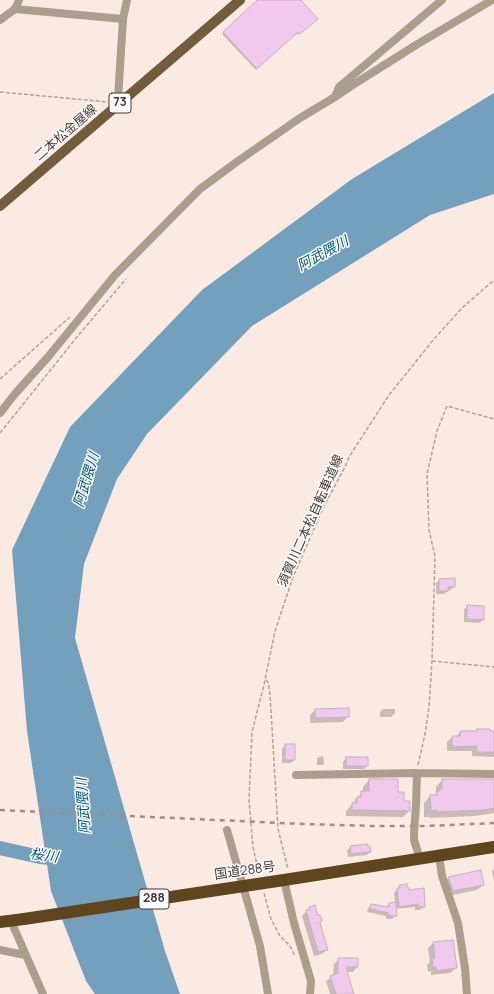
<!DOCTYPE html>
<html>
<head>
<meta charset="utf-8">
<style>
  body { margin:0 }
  canvas { display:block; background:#fbeae2 }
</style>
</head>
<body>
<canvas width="494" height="994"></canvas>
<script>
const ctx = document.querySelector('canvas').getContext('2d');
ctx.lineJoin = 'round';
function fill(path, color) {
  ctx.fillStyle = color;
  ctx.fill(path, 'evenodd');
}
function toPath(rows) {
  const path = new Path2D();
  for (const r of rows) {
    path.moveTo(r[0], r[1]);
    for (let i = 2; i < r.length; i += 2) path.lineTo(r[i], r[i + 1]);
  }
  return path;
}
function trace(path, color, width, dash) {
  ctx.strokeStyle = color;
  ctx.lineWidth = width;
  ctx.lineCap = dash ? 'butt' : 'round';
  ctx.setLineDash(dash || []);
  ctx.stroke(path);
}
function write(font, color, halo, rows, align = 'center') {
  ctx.font = font + ' Manrope,"Noto Sans JP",sans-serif';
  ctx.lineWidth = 3;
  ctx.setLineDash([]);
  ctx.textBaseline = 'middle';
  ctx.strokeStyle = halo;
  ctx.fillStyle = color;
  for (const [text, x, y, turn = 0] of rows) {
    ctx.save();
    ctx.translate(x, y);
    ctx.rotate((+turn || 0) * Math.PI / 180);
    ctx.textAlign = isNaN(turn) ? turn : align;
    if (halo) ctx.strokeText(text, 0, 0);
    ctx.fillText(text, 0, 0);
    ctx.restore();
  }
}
fill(toPath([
  [494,93,494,194,430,215,252,326,147,434,117,479,84,564,75,638,165,951,180,994,95,994,86,981,51,891,27,731,12,550,70,427,202,290,352,179]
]), '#73a0bc');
fill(toPath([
  [258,0,300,0,316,19,298,35,296,33,256,70,222,34],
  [439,580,454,587,444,594,436,594,436,583],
  [468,606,483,620,479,623,464,622,464,609],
  [383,709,395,709,395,713,391,717,380,717,380,712],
  [315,710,348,716,343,722,310,723,310,715],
  [477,730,494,732,494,757,472,756,472,751,447,751,447,742,452,737,456,737,460,732,475,732],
  [285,745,294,760,291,763,282,763,282,749],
  [323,756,324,764,322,765,317,765,317,758,319,757],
  [346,758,367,766,364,769,343,769,343,762],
  [369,780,397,793,409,811,403,817,346,816,346,811,355,801,355,799,363,792,363,787],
  [442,780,494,780,494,813,475,816,430,818,430,817,424,817,424,803,430,796,433,796,436,794,436,787],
  [351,847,370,852,367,855,348,857,347,850],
  [494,869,494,882,492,871],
  [449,878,483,885,477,890,448,896,443,883],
  [400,886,408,891,424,906,420,910,415,910,415,907,395,909,396,915,392,919,386,919,386,916,367,912,368,908,372,905,385,908,389,904,395,903,394,893],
  [310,907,319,923,327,949,322,954,314,956,302,916],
  [433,943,456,968,450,973,431,975,431,971,428,972,427,965,430,962,428,948],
  [339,959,357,967,353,972,346,972,353,994,330,994,326,981,333,976,334,964]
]), '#0003');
trace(toPath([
  [0,848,40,857,64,859]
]), '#73a0bc', 14);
const building = toPath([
  [257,0,301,0,318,19,300,34,298,32,257,69,223,32,257,0],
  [455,578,455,587,448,587,448,591,439,591,439,579,455,578],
  [467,605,484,606,484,620,467,619,467,605],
  [349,708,349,717,315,718,315,709,349,708],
  [477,729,490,729,490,731,494,731,494,752,477,752,477,746,452,747,452,736,460,736,460,731,477,731,477,729],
  [285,744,295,744,295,760,285,760,285,744],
  [346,757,368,757,368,766,346,766,346,757],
  [369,779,398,779,398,792,404,792,404,801,410,801,410,811,352,810,352,803,357,803,357,797,361,797,361,791,369,791,369,779],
  [442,779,494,779,494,808,483,810,436,812,436,810,431,811,430,795,437,795,436,791,439,791,439,789,442,789,442,779],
  [367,844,367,846,370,846,371,852,351,854,350,846,367,844],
  [481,870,484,885,453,891,448,877,481,870],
  [407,884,409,890,424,888,425,907,418,907,418,904,399,907,397,888,400,888,399,885,407,884],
  [396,902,397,916,389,916,389,913,370,909,371,904,389,907,389,903,396,902],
  [315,905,318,916,320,915,322,921,320,922,320,923,328,950,318,952,306,910,310,909,309,907,315,905],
  [453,940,457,968,436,971,436,967,433,967,432,959,435,958,433,942,453,940],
  [338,958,358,958,358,967,346,967,354,994,336,994,330,976,338,973,338,958]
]);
fill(building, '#f0c9ec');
trace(building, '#c5b0c3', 1);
trace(toPath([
  [0,92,108,102],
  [0,379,70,317],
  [0,433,77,337,126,279],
  [432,661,494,667],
  [266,680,268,682,270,694,278,829,288,869],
  [418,765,425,734,429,707,432,661,435,556,429,530,427,474,437,431,447,406,494,419],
  [259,874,253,847,249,800,252,732,264,685,275,631,293,577,324,506,345,467,349,457,389,395,434,339,462,308,494,280],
  [264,893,271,919,280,936,290,946,295,956]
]), '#b0a29a', 1.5, [4, 2]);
trace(toPath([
  [15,9,123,19],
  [0,20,15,9,19,0],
  [335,97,339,87,442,0],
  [120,104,118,99,123,19,127,0],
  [0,413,14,395,48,357,115,275,200,189,238,161,300,118,335,97,359,81,416,45,492,0],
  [417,773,494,774],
  [296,775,417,773,416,805,414,833,414,840,420,859],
  [227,830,260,946,268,994],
  [439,856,442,876,458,923,465,968,467,994],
  [284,880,294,923,311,981,310,994],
  [11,921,43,994],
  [0,950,25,955]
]), '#ab9e8d', 8);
trace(toPath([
  [0,206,240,0]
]), '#725c3c', 10);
trace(toPath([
  [284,880,494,847],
  [0,922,24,919]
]), '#5e451e', 12);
trace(toPath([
  [0,810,303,824,374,826,426,826,494,823]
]), '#9d9089', 2.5, [5, 5]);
trace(toPath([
  [24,919,284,880]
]), '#5e451e', 12);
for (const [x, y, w] of [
  [120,103,22],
  [154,899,30]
]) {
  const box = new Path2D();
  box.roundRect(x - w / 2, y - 10, w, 20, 3);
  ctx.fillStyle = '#fbfbfb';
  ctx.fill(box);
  trace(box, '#433933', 1);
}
write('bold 12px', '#433933', null, [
  ["73",120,103],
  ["288",154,899]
]);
write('13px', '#433933', '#fbfbfb', [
  ["二本松金屋線",66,133,-41],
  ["須賀川二本松自転車道線",311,521,-66],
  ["国道288号",245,871,-8]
]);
write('italic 14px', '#00567c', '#fbfbfb', [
  ["阿武隈川",323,254,-29],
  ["阿武隈川",87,480,-73],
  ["阿武隈川",84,806,-94],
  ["桜川",44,856,8]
]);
</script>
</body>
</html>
